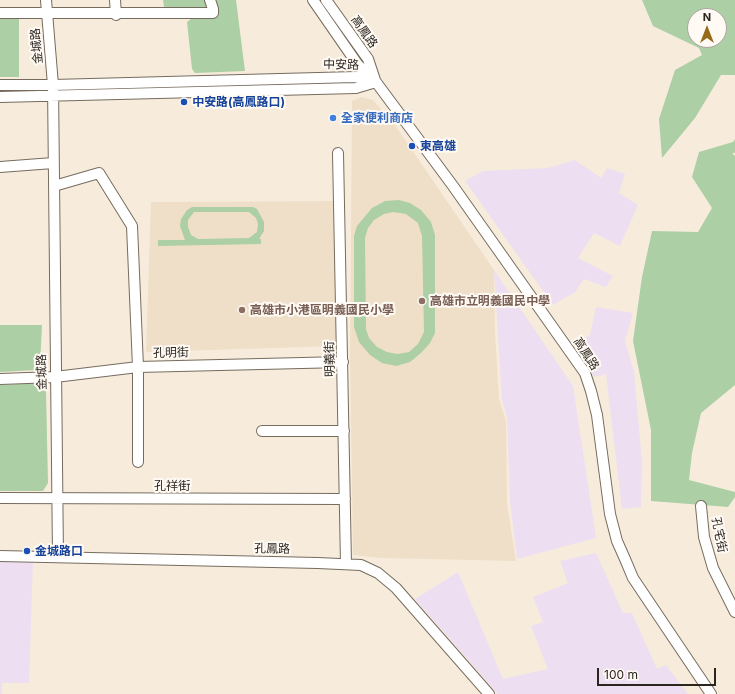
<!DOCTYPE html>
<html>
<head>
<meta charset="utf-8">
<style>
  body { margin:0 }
  #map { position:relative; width:735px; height:694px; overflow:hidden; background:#f7ecdc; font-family:Inter,sans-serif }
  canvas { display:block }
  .north { position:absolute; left:687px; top:8px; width:40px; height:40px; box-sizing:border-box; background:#fffaf4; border:1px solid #aaa59f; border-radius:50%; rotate:0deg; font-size:11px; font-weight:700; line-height:16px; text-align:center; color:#2a251f }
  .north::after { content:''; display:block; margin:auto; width:14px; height:18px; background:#986b1a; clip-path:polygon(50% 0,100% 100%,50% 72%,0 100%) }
  .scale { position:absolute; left:597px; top:668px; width:119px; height:18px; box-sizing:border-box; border:2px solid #2a251f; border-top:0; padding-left:5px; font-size:12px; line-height:14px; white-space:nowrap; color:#2a251f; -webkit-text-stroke:3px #fffaf4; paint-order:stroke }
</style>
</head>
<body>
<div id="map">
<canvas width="735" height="694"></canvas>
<div class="north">N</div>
<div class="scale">100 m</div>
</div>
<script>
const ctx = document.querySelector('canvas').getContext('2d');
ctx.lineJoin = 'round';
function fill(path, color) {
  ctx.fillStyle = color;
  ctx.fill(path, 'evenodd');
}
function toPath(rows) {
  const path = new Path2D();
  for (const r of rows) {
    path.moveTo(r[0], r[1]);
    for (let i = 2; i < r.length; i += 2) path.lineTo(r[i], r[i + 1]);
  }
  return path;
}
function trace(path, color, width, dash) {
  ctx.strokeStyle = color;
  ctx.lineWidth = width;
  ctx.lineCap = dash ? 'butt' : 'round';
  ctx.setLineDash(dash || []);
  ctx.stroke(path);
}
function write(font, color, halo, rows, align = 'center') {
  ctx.font = font + ' Inter,"Noto Sans TC",sans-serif';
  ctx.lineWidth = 4;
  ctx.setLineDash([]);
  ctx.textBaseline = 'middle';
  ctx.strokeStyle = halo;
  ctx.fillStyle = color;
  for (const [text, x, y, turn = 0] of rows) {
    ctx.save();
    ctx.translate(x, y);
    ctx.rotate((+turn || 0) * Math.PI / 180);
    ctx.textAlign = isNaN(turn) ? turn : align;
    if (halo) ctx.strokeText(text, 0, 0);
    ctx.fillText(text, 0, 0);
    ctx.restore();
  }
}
fill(toPath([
  [361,97,373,100,395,125,494,270,495,332,499,399,506,421,507,503,516,561,381,558,353,555,350,357,352,101],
  [333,201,338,346,146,352,151,202]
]), '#efdfc8');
fill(toPath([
  [575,160,601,178,607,168,625,174,619,193,638,205,620,246,594,233,578,258,613,276,606,287,584,279,575,292,553,305,465,181,483,171,548,168],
  [494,270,573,386,596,538,517,559,510,501,507,417,502,400],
  [596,307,633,313,625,341,634,372,642,462,641,507,622,509,606,374,594,377,577,343,590,335],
  [596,553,623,613,632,613,657,669,666,665,688,694,498,694,415,599,458,572,503,679,548,669,531,626,543,622,533,597,568,583,560,561],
  [0,560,33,561,29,683,2,683,2,694,0,694]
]), '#eddef1');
fill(toPath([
  [163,0,206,0,207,1,206,9,164,7],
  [215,0,236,0,245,71,195,73,192,69,187,22,191,19,218,16],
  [642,0,735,0,735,75,721,75,695,118,662,158,659,119,675,70,702,55,699,48,653,26],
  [695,16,719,16,719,40,695,40],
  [0,19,19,19,19,77,0,77],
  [735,139,735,153,732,153,735,156,735,385,701,413,692,453,689,480,735,492,735,497,728,507,651,501,651,430,633,341,642,277,652,231,698,232,712,208,692,177,699,152,733,142],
  [399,200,410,203,421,210,431,222,435,235,435,333,430,343,421,353,410,362,396,366,382,363,370,355,359,342,354,327,354,236,357,226,372,208,385,201],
  [393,212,406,214,418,223,422,236,424,332,418,344,409,352,397,354,387,352,377,347,369,338,366,329,365,238,368,228,374,220,384,214],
  [192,207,253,207,257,209,264,222,264,231,259,239,261,239,261,244,158,246,158,240,185,240,180,226,181,219,187,210],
  [194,212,249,212,256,218,258,224,257,232,249,238,198,239,191,235,188,227,188,220],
  [0,325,42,325,40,365,36,370,0,372],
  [38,383,46,391,48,483,43,491,0,491,0,385]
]), '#accfa5');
const minor = toPath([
  [46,0,53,85,58,557],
  [115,0,116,15],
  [313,0,358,65,376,82,453,186,585,373,591,391,597,415,610,514,617,541,625,559,633,578,711,694],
  [326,0,368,59,375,80],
  [0,13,213,13,213,9,210,0],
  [0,85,53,85,356,77,374,81],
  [0,97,356,88,376,82],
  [338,153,346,564],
  [0,167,53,163],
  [54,186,99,173,132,226,138,367,138,462],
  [0,379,55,377,138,367,343,362],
  [262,431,344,431],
  [0,498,345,499],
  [701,506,704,537,713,568,735,612],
  [0,556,318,563,361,565,378,573,396,588,489,694]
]);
trace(minor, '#766c5e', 12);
trace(minor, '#fff', 10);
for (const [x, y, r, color] of [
  [184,102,4,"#1a4fb4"],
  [333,118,4,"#3f7fe0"],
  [412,146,4,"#1a4fb4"],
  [422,301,4,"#8d6e63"],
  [242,310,4,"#8d6e63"],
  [27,551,4,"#1a4fb4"]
]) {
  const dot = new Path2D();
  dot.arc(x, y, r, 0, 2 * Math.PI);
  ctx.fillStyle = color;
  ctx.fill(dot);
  trace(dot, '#fffaf4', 1.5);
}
write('12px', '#2a251f', '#fffaf4', [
  ["高鳳路",364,32,55],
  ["金城路",37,46,-95],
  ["中安路",341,65,1],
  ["孔明街",171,353,-1],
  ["高鳳路",586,354,57],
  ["明義街",330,359,-91],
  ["金城路",42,372,-91],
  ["孔祥街",172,486],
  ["孔宅街",719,535,79],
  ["孔鳳路",272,549,1]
]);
write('bold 12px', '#164399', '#fffaf4', [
  ["中安路(高鳳路口)",192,102],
  ["東高雄",420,146],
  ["金城路口",35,551]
], 'left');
write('bold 12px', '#366cbe', '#fffaf4', [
  ["全家便利商店",341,118]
], 'left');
write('bold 12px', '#785e54', '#fffaf4', [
  ["高雄市立明義國民中學",430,301],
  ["高雄市小港區明義國民小學",250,310]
], 'left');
</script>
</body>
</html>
